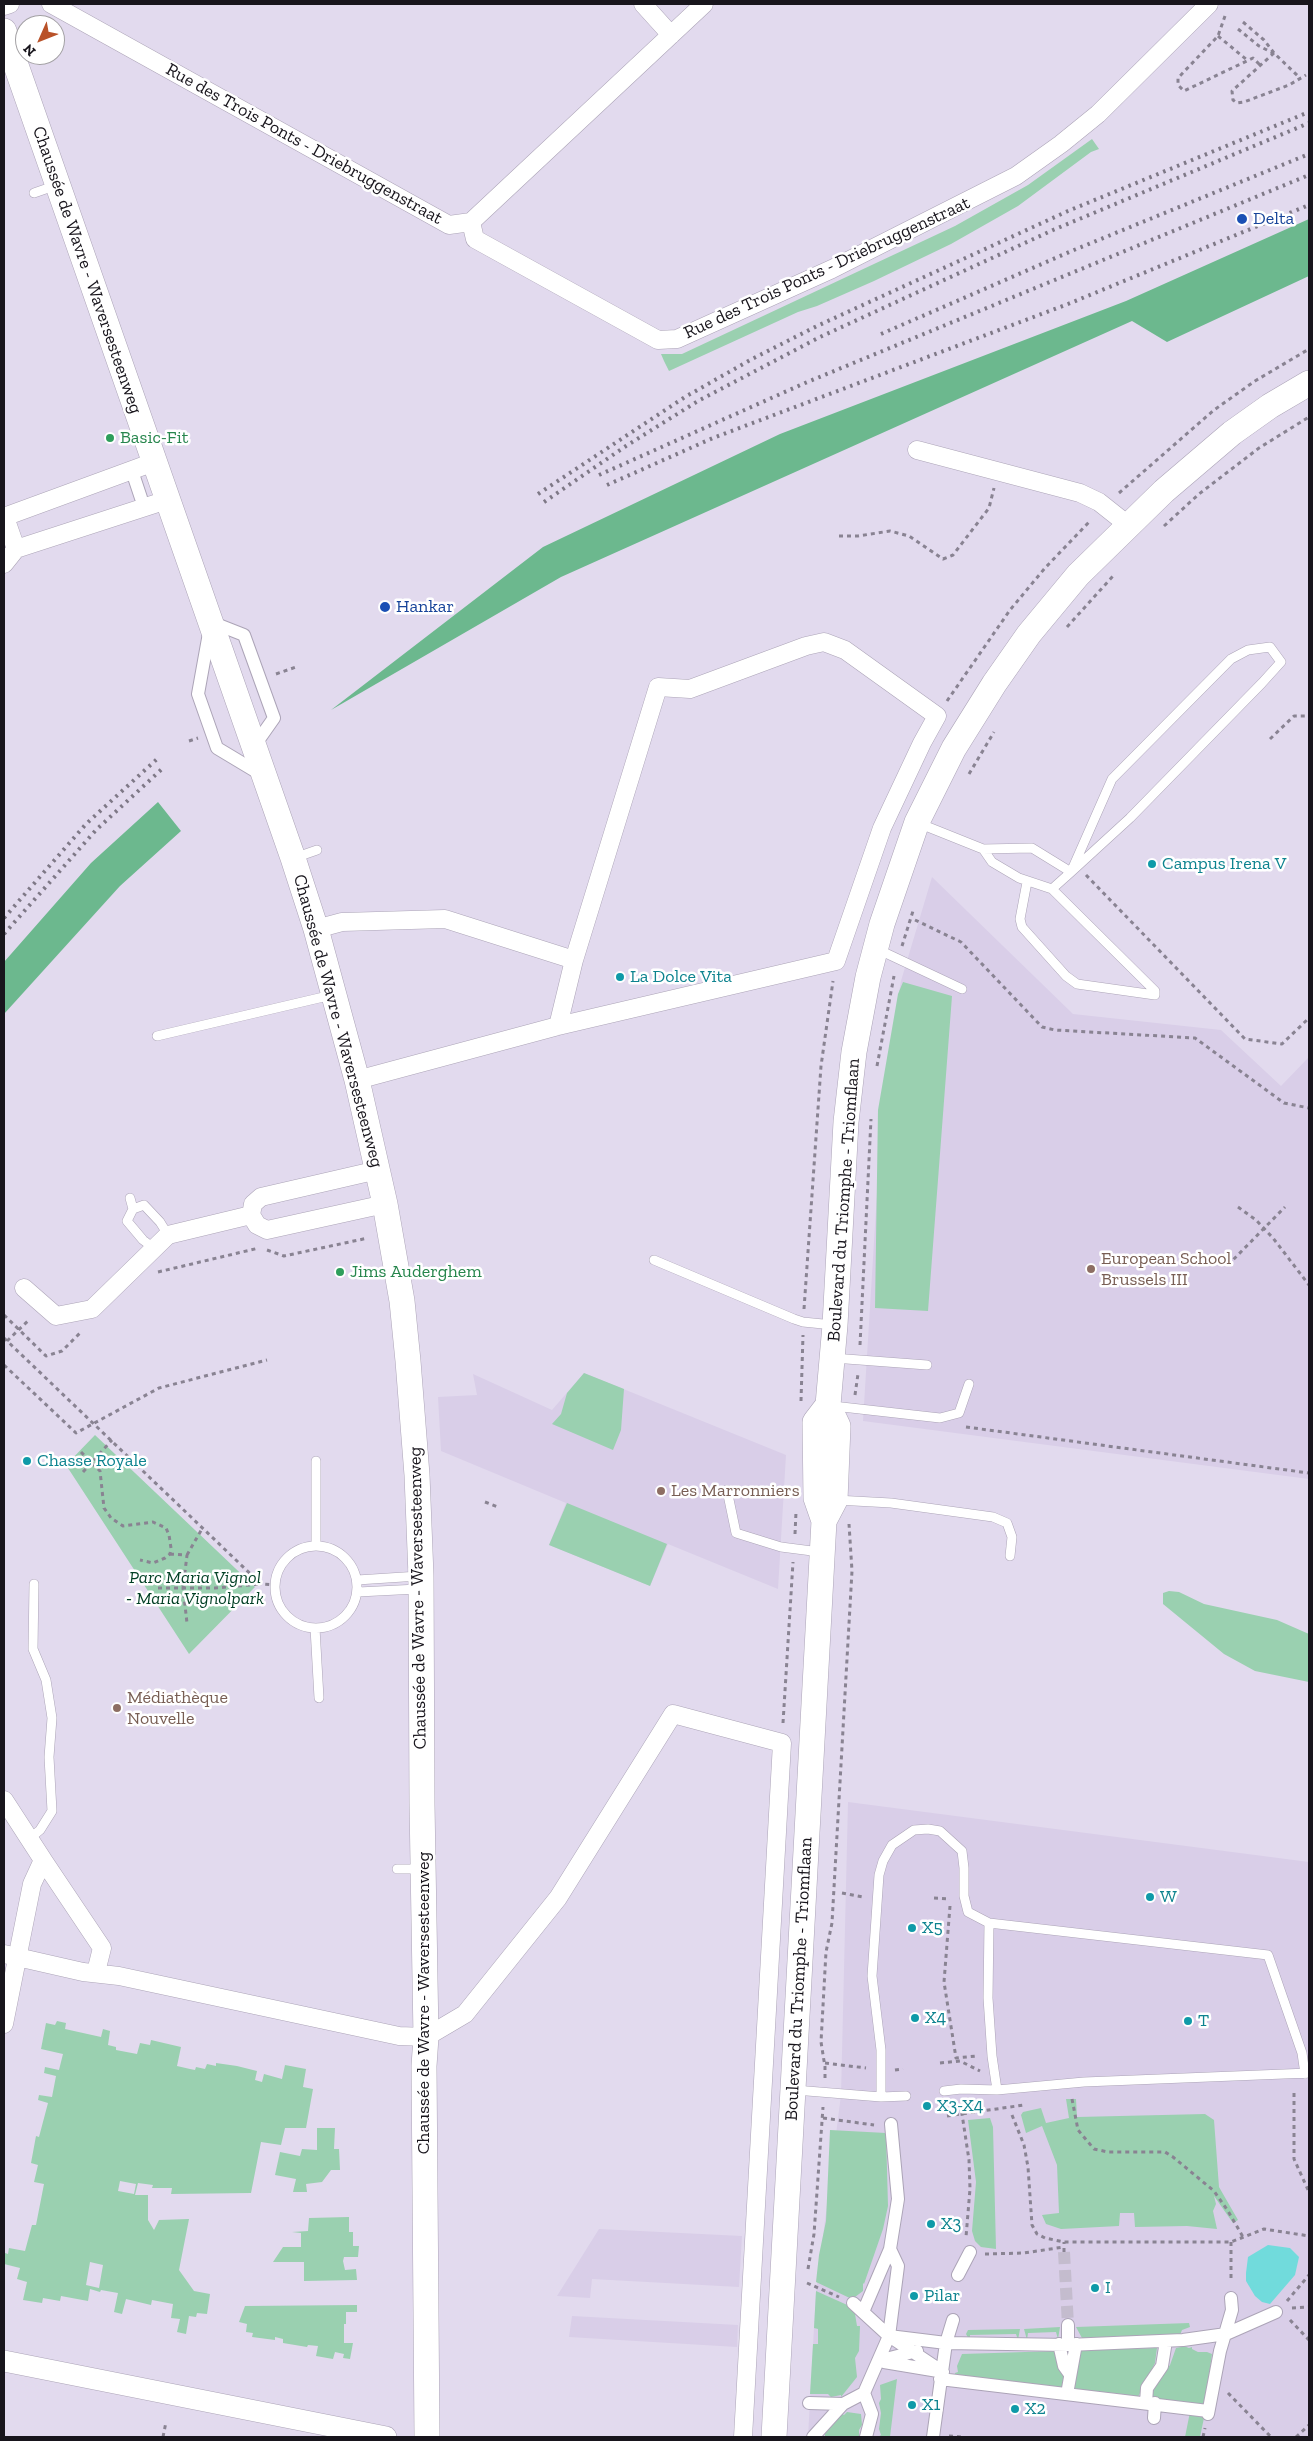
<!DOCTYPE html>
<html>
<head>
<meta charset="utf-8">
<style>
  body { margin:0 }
  #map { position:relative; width:1313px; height:2441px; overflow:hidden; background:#e2daee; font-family:"Zilla Slab",serif }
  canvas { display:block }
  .frame { position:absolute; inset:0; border:5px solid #18151c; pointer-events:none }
  .north { position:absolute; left:15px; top:15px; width:50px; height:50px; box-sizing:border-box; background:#fff; border:1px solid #a3a1a4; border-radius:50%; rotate:226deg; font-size:14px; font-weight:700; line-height:20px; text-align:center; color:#18151c }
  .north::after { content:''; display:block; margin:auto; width:18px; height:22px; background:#b95229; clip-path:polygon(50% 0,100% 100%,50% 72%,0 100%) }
</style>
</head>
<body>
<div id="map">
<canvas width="1313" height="2441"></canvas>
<div class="frame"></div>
<div class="north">N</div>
</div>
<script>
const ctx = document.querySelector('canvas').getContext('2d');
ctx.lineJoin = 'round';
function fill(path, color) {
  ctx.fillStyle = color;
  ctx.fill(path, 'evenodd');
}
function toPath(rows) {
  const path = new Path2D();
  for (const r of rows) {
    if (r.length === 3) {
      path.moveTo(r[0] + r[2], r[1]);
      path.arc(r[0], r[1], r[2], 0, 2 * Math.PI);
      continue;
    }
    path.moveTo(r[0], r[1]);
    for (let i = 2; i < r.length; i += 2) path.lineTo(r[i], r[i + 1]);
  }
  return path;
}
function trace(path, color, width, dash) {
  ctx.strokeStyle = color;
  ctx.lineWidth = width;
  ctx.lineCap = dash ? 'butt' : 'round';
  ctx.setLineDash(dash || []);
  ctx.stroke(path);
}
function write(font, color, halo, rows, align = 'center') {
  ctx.font = font + ' "Zilla Slab",serif';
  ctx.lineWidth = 5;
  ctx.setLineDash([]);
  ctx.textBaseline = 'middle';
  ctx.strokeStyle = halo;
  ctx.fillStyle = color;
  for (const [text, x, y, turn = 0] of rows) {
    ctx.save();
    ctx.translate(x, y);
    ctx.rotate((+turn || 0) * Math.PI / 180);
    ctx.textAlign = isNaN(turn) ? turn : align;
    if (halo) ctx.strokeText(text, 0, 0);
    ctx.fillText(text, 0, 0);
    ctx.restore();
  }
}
fill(toPath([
  [932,877,1073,1014,1221,1030,1281,1086,1309,1057,1309,1479,863,1421,884,1079,901,981],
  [584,1373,786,1455,778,1589,668,1544,650,1586,549,1545,566,1503,441,1451,438,1397,477,1395,473,1374,552,1410],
  [848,1802,1309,1862,1309,2437,808,2437,816,2291,841,2095],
  [599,2229,742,2236,739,2287,592,2279,590,2298,557,2296],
  [572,2316,738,2325,737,2347,569,2337]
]), '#d9cee8');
fill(toPath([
  [1092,139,1099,149,1091,152,1018,206,951,244,874,281,817,306,798,312,669,371,664,361,661,354,682,354,955,226,1028,185],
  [903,982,952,996,928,1311,875,1308,878,1110,898,994],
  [584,1373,624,1389,621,1430,613,1450,552,1424,561,1414,567,1393],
  [95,1435,255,1587,189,1654,66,1465],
  [567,1503,667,1544,650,1586,549,1545],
  [1169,1591,1179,1592,1204,1604,1277,1620,1309,1634,1309,1682,1255,1671,1224,1654,1163,1604,1163,1593],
  [57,2021,66,2023,65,2029,101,2037,103,2029,110,2031,108,2045,116,2047,116,2050,137,2054,140,2043,150,2045,151,2040,181,2047,177,2066,190,2069,195,2070,196,2067,205,2069,207,2064,216,2066,216,2063,237,2066,257,2071,255,2080,262,2082,264,2074,282,2079,285,2065,306,2069,303,2087,313,2089,306,2128,285,2128,281,2145,261,2142,251,2193,171,2194,172,2188,152,2188,153,2185,138,2183,135,2195,148,2195,148,2220,154,2230,159,2220,189,2219,179,2270,194,2291,210,2294,207,2314,197,2313,196,2317,189,2316,186,2334,177,2332,180,2319,171,2318,173,2304,152,2300,151,2305,126,2299,122,2314,114,2312,118,2293,101,2290,100,2292,90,2289,88,2301,61,2296,60,2301,43,2298,42,2303,23,2300,27,2282,17,2279,20,2268,4,2264,5,2253,8,2254,9,2248,25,2251,32,2225,36,2225,44,2184,34,2182,38,2165,31,2163,36,2136,39,2137,48,2103,38,2100,39,2095,52,2097,56,2076,44,2073,45,2067,59,2070,63,2054,41,2049,46,2023,55,2025],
  [120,2181,136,2184,134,2194,118,2191],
  [90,2262,103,2265,99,2288,86,2285],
  [1066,2099,1076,2099,1077,2117,1205,2114,1214,2120,1219,2187,1238,2220,1233,2223,1214,2196,1216,2204,1213,2211,1217,2229,1187,2226,1135,2227,1134,2213,1120,2213,1119,2226,1061,2229,1046,2224,1042,2215,1059,2213,1057,2165,1042,2126,1026,2133,1021,2115,1023,2112,1041,2108,1046,2123,1069,2118],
  [990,2118,993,2127,996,2249,981,2247,975,2241,972,2231,976,2182,968,2120],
  [317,2128,335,2128,334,2149,339,2149,340,2170,331,2170,322,2182,306,2184,307,2192,293,2192,296,2179,275,2175,280,2152,300,2156,302,2149,317,2150],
  [830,2130,886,2133,888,2206,883,2229,864,2284,863,2283,863,2291,855,2297,856,2301,816,2282,819,2255,826,2221],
  [349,2217,349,2232,353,2232,353,2246,359,2246,358,2257,344,2257,343,2261,345,2270,356,2269,357,2280,304,2281,304,2262,273,2262,283,2247,301,2247,301,2233,292,2232,308,2231,309,2218],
  [816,2291,854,2308,857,2326,860,2326,859,2351,855,2358,857,2377,841,2397,841,2395,831,2397,828,2394,810,2394,813,2344,818,2344,818,2329,814,2328],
  [357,2305,357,2312,346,2312,346,2324,344,2324,344,2343,353,2343,350,2359,343,2358,344,2354,335,2352,333,2359,316,2356,318,2346,308,2345,307,2347,283,2343,283,2339,275,2337,275,2340,252,2337,253,2333,246,2332,247,2324,239,2322,245,2306],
  [1189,2323,1190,2327,1182,2330,1180,2335,1082,2338,1076,2327],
  [1060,2327,1058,2339,1056,2332,1028,2333,1027,2340,1024,2329],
  [1020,2329,1018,2340,1016,2334,970,2335,970,2341,966,2334,968,2330],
  [1181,2345,1189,2348,1192,2347,1192,2349,1198,2352,1207,2352,1212,2354,1205,2407,1153,2401,1152,2390,1170,2365,1176,2348,1181,2347],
  [1157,2348,1155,2363,1137,2399,1075,2390,1073,2383,1080,2350],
  [1057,2351,1063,2368,1065,2390,955,2375,955,2373,958,2372,957,2366,962,2354],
  [897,2379,890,2437,878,2437,881,2435,879,2429,881,2413,879,2403,881,2399,880,2385],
  [847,2412,861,2414,862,2425,859,2430,859,2437,825,2437,825,2433,842,2414,844,2415],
  [1190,2412,1205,2413,1200,2437,1185,2437]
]), '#9ad0b0');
fill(toPath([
  [1309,219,1309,276,1167,342,1132,321,561,577,331,710,543,547,780,434,1126,301],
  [158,802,181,831,120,886,4,1014,4,962,91,863]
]), '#6cb88e');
fill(toPath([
  [1268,2245,1290,2248,1299,2257,1295,2275,1270,2304,1262,2302,1255,2296,1246,2281,1246,2273,1248,2257]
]), '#71dbdc');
trace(toPath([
  [1064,2252,1068,2325]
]), '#c4bcce', 12, [12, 6]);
const service = toPath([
  [34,193,57,185],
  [918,823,983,849,992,862,1019,878,1052,889,1155,991,1155,995,1077,984,1066,976,1022,927,1020,919,1027,882],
  [983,849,1032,848,1071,872,1112,779,1231,659,1248,650,1270,647,1281,662,1262,683,1130,818,1071,872,1052,889],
  [294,858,317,850],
  [877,949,962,989],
  [157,1036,332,995],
  [130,1198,133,1209],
  [155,1249,143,1240,127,1221,133,1209,144,1205,160,1222,168,1235],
  [654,1260,794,1319,803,1322,833,1325],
  [833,1358,927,1365],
  [833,1406,940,1418,959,1413,969,1384],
  [316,1461,316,1545],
  [727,1490,736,1533,781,1547,820,1552],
  [836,1500,891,1503,993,1517,1007,1523,1012,1537,1010,1556],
  [316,1587,41],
  [357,1580,419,1576],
  [358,1592,418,1589],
  [315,1628,319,1698],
  [29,1839,40,1830,52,1811,49,1757,52,1718,46,1680,33,1649,34,1584],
  [397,1869,422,1869],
  [989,1923,988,1998,992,2056,997,2090],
  [795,2090,881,2097,906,2096],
  [944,2091,961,2089,997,2090,1084,2082,1309,2073],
  [881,2097,881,2050,872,1976,879,1875,883,1861,892,1845,914,1830,928,1829,940,1831,962,1851,964,1868,964,1896,968,1912,989,1923,1268,1955,1302,2053,1305,2074]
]);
const pedestrian = toPath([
  [134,477,141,498],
  [255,745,274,718,244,635,211,622,198,694,217,748,262,775],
  [958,2275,970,2252],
  [853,2303,889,2336,943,2372],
  [863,2312,890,2249],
  [1068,2325,1068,2345],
  [889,2336,898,2266,890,2249,898,2199,891,2124],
  [1059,2344,1064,2366,1069,2373],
  [878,2361,917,2351],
  [884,2362,938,2371],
  [940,2379,1208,2411],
  [1067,2394,1076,2344],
  [809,2403,843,2404,864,2393],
  [1146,2403,1147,2388,1162,2366,1166,2341],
  [1208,2414,1220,2351,1232,2310,1231,2298],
  [1154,2418,1155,2403],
  [813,2437,843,2404],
  [866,2437,872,2414,864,2393,889,2336,946,2343,1068,2345,1183,2340,1226,2334,1276,2312],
  [933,2437,946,2343,953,2320]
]);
const minor = toPath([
  [51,4,449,225,471,222],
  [643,4,671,35],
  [4,6,10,4],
  [471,222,475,239,658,340,677,339,832,269,1016,176,1061,144,1098,114,1209,4],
  [471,222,704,4],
  [917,450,1080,493,1099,502,1128,525],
  [4,517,154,462],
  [5,517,16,549],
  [16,549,167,500],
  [4,564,16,549],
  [316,929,342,922,445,919,574,960],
  [357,1080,558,1026,836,961,882,828,922,743,937,716,845,650,824,642,806,646,690,689,658,687,574,960,558,1026],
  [378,1170,261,1197,253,1204,251,1215,257,1225,267,1230,385,1204],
  [24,1288,56,1316,92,1309,168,1235,251,1215],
  [4,1800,43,1860],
  [4,1954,83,1972,119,1976,399,2036,426,2037,465,2014,558,1898,673,1714,782,1743,743,2437],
  [4,2024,32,1884,43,1860,102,1948,96,1972]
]);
const tertiary = toPath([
  [4,2361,386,2437]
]);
const secondary = toPath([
  [4,31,293,858,316,929,357,1080,385,1204,402,1301,408,1361,417,1475,421,1576,422,1804,426,2037,424,2066,427,2437],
  [824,1521,816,1498,815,1422,828,1405],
  [774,2437,824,1521,835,1500,838,1426,828,1405,835,1325,846,1122,854,1052,868,977,882,924,917,822,954,748,994,684,1029,634,1078,575,1164,491,1232,433,1270,406,1309,383]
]);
trace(service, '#aca4b7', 10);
trace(pedestrian, '#aca4b7', 14);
trace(minor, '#aca4b7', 19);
trace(tertiary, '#aca4b7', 22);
trace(secondary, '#aca4b7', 26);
trace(toPath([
  [1225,16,1218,36,1178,78,1178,85,1184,91,1253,58,1261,66],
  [1243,22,1264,40,1274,53,1300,78],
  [1238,29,1259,46,1273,53],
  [1218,36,1247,60],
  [1274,53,1232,91,1233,100,1237,103,1244,102,1289,85,1306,75],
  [1119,493,1214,410,1255,381,1309,349],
  [1164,526,1199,494,1259,448,1309,417],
  [839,536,858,536,890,531,909,536,943,559,953,555,989,508,994,488],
  [1067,627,1113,576],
  [276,674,296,667],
  [947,701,1010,610,1045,568,1091,520],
  [1270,739,1294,716,1309,716],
  [189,741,198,738],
  [969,774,994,732],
  [1086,875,1245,1039,1282,1044,1309,1018],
  [915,920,961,942,1042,1027,1055,1030,1195,1038,1284,1103,1309,1108],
  [902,946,913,911],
  [877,1066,894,976],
  [1238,1207,1256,1220,1273,1238,1309,1285],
  [267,1250,284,1256,368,1238],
  [158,1272,259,1248],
  [804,1309,821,1066,833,981],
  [4,1315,46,1356,62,1351,82,1331],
  [4,1338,261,1584,275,1585],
  [7,1341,30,1319],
  [860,1345,871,1119],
  [4,1365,76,1433,159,1388,267,1360],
  [855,1395,858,1374],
  [801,1401,803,1335],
  [966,1427,1309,1473],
  [81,1452,100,1471,104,1508,111,1518,123,1526,153,1522,166,1528,169,1535,171,1548,170,1554,165,1558,153,1563,140,1560],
  [83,1472,112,1440],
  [485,1502,498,1507],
  [795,1534,796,1512],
  [170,1554,187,1555,183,1588,187,1623],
  [187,1555,203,1527],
  [158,1588,215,1588,261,1584],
  [783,1723,793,1562],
  [842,1893,863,1897],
  [934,1898,950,1899],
  [950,1906,944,1982,956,2058,977,2056],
  [825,2063,866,2068],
  [940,2063,960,2061,980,2071],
  [895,2070,903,2069],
  [825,2078,825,2067,821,2042,826,1952,832,1923,852,1571,849,1524],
  [1294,2093,1294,2159,1309,2192],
  [1072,2099,1078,2130,1094,2149,1108,2152,1165,2152,1173,2157,1214,2191,1228,2211,1243,2237],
  [964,2104,962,2114,969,2160,970,2189,966,2237],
  [1012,2115,1024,2145,1028,2167,1032,2225,1037,2234,1045,2238,1064,2242,1231,2242,1264,2229,1309,2236],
  [947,2116,1024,2105],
  [823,2118,874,2125],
  [1231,2242,1231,2282],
  [1064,2252,1064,2242],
  [985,2254,1024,2253,1064,2247],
  [808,2269,814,2234,823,2107],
  [807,2283,839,2297],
  [1287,2301,1309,2275],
  [1292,2308,1309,2307],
  [1290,2320,1309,2340],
  [1228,2393,1271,2437],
  [949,2436,962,2437],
  [163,2437,166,2422],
  [1203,2437,1205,2428],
  [1296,2437,1309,2425]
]), '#898392', 3, [4, 4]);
trace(service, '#fff', 9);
trace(pedestrian, '#fff', 12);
trace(minor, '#fff', 18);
trace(tertiary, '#fff', 21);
trace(secondary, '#fff', 25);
trace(toPath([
  [881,334,1074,250,1309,154],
  [599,475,805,383,1309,175],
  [607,485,713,438,1068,304,1309,205],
  [538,494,685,397,752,359,817,326,1068,211,1309,112],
  [544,502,626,446,698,401,820,337,1053,230,1309,123],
  [4,918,86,824,157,759],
  [4,934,96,830,163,768]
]), '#7e7886', 4, [2.5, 5]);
trace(toPath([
  [1228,1265,1285,1207]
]), '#898392', 3, [4, 4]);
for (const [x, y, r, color] of [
  [1242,219,6,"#1a4fb4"],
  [110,438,5,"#2e9e5b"],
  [385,607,6,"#1a4fb4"],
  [1152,864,5,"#0f9aa8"],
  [620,977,5,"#0f9aa8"],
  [1091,1269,5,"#8d6e63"],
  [340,1272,5,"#2e9e5b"],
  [27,1461,5,"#0f9aa8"],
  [661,1491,5,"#8d6e63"],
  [117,1708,5,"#8d6e63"],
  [1150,1897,5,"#0f9aa8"],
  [912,1928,5,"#0f9aa8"],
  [915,2018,5,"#0f9aa8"],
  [1188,2021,5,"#0f9aa8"],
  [927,2106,5,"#0f9aa8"],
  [931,2224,5,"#0f9aa8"],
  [1095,2288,5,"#0f9aa8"],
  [914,2296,5,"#0f9aa8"],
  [912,2405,5,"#0f9aa8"],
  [1015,2409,5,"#0f9aa8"]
]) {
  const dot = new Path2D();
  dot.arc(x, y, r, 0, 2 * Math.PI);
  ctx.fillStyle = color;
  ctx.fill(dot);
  trace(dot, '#fff', 2);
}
write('18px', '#18151c', '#fff', [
  ["Rue des Trois Ponts - Driebruggenstraat",304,144,29],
  ["Rue des Trois Ponts - Driebruggenstraat",827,268,-25],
  ["Chaussée de Wavre - Waversesteenweg",87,270,71],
  ["Chaussée de Wavre - Waversesteenweg",338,1021,75],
  ["Boulevard du Triomphe - Triomflaan",844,1200,-86],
  ["Chaussée de Wavre - Waversesteenweg",418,1598,-91],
  ["Boulevard du Triomphe - Triomflaan",799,1979,-87],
  ["Chaussée de Wavre - Waversesteenweg",424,2003,-90]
]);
write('18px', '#164399', '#fff', [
  ["Delta",1253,219],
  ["Hankar",396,607]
], 'left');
write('18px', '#27864d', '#fff', [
  ["Basic-Fit",120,438],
  ["Jims Auderghem",350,1272]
], 'left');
write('18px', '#0d838f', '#fff', [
  ["Campus Irena V",1162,864],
  ["La Dolce Vita",630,977],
  ["Chasse Royale",37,1461],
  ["W",1160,1897],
  ["X5",922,1928],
  ["X4",925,2018],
  ["T",1198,2021],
  ["X3-X4",937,2106],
  ["X3",941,2224],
  ["I",1105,2288],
  ["Pilar",924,2296],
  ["X1",922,2405],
  ["X2",1025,2409]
], 'left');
write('18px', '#785e54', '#fff', [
  ["European School",1101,1259],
  ["Brussels III",1101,1280],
  ["Les Marronniers",671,1491],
  ["Médiathèque",127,1698],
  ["Nouvelle",127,1719]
], 'left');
write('italic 18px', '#003f24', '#fff', [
  ["Parc Maria Vignol",195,1578],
  ["- Maria Vignolpark",195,1599]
]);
</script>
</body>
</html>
